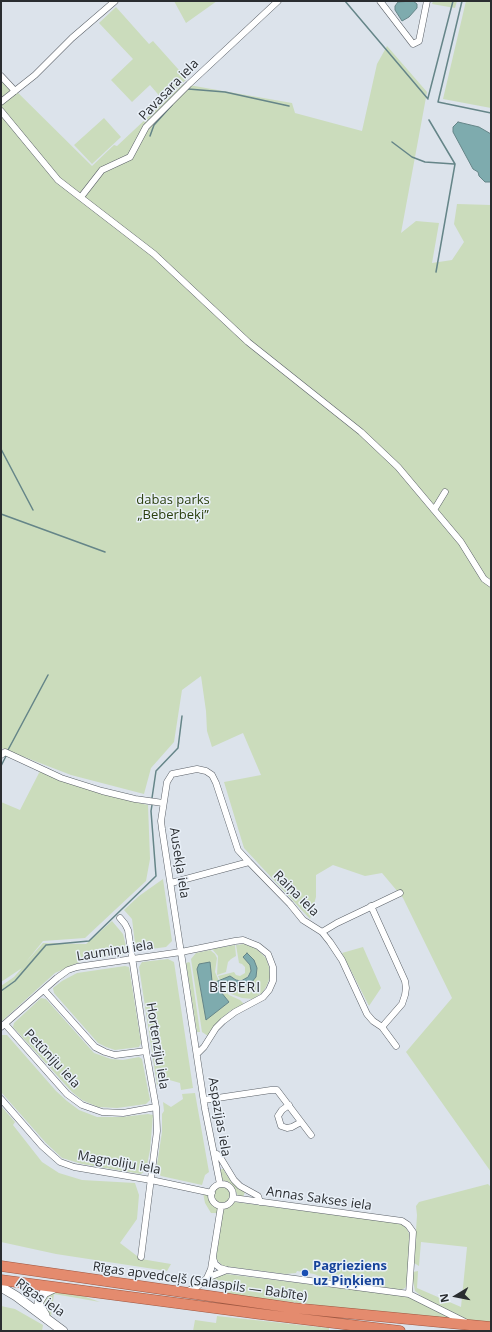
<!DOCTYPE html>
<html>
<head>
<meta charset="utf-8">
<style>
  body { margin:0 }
  #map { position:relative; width:492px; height:1332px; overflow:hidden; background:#dce3eb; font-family:"Open Sans",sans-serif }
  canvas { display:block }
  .frame { position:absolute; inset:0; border:2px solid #2a2d30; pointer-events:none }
  .north { position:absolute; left:436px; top:1276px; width:40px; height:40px; -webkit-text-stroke:3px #e9f0f8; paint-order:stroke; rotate:260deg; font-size:11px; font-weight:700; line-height:16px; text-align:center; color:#2a2d30 }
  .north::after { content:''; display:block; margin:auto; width:14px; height:18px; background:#2a2d30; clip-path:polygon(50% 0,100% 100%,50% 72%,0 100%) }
</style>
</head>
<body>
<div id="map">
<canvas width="492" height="1332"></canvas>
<div class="frame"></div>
<div class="north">N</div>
</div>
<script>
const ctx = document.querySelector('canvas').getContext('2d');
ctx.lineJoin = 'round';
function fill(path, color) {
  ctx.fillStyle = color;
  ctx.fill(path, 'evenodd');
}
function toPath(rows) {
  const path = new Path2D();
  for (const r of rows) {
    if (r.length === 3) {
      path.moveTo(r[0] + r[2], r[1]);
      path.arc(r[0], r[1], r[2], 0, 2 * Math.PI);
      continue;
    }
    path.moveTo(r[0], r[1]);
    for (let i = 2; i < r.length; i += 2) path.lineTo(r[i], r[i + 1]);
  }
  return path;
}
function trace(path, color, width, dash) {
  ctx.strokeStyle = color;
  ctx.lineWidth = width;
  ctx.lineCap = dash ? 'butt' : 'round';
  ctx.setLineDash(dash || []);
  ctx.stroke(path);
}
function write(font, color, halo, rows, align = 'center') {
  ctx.font = font + ' "Open Sans",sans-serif';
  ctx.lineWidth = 3;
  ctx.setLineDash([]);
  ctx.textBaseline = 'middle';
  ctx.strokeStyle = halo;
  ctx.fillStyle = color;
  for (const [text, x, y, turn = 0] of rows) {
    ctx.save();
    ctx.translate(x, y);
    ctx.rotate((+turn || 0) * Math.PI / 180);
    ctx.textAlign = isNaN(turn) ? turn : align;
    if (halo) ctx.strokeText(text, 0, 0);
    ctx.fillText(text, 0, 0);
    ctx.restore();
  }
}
fill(toPath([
  [174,1,217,1,186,23],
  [433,1,457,1,455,8,432,4],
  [466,1,491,1,491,108,443,99],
  [116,7,149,44,153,41,187,79,163,100,150,85,132,102,111,80,133,59,99,23],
  [387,46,427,92,401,233,416,221,439,223,432,263,452,260,464,242,454,224,457,204,491,205,491,1172,406,1052,452,998,403,898,382,873,365,876,333,865,316,875,316,897,310,919,244,848,224,782,261,775,243,733,212,747,207,731,206,711,201,676,182,690,174,742,151,768,144,794,71,775,1,748,1,76,92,166,114,145,117,146,183,84,292,103,295,113,362,131,377,64],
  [104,118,121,137,92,164,74,145],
  [40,771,101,794,148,805,150,859,146,881,85,938,43,941,26,962,43,943,86,944,112,921,123,934,127,950,123,955,84,960,55,973,1,1022,1,986,14,977,22,968,1,982,1,802,20,810],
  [163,879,172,941,166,947,136,951,132,919,124,910,139,896],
  [244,944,253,947,259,951,266,958,269,967,270,977,267,985,263,992,253,999,242,998,231,994,222,984,228,981,234,985,256,977,247,953,243,957,250,965,251,971,246,978,239,981,230,976,220,980,218,976,234,972,236,975,240,976,245,973,245,967,242,964,239,963,236,945],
  [235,945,236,956,231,959,228,962,226,972,217,975,218,956,212,949],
  [363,947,381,988,369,1006,342,953],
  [210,950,215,954,217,958,215,972,219,981,213,983,212,981,206,1019,229,1002,217,987,220,985,229,995,240,1000,244,1004,230,1011,223,1017,208,1036,202,1032,191,959,196,953],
  [168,959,174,962,193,1088,181,1090,180,1083,166,1079,157,1085,139,967,142,962],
  [189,962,190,963,200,1032,197,1032,186,963],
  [125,966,129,967,141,1043,139,1047,115,1050,106,1047,98,1043,54,993,53,988,62,981,77,973],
  [41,998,46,999,94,1053,111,1059,123,1060,139,1057,142,1059,150,1100,146,1104,117,1108,98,1107,82,1100,72,1092,13,1027,14,1023],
  [1,1035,7,1035,56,1091,67,1101,79,1110,97,1117,122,1117,148,1114,153,1115,150,1150,146,1170,141,1174,82,1164,62,1158,46,1143,1,1092],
  [195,1093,209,1172,205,1175,202,1185,161,1176,156,1171,162,1132,162,1114,164,1111,163,1102,171,1107,183,1099,182,1094],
  [1,1106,15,1122,13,1125,42,1162,59,1173,82,1180,135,1183,139,1195,137,1219,120,1243,141,1259,171,1264,167,1271,56,1254,1,1242],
  [225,1168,224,1171,231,1181,239,1189,245,1192,243,1197,238,1196,233,1186,227,1181,224,1181,222,1179,220,1170],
  [488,1184,491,1187,491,1322,473,1321,460,1317,424,1298,415,1291,413,1281,413,1272,418,1271,417,1288,461,1307,467,1247,421,1242,419,1266,414,1263,417,1215,416,1206,419,1202],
  [222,1195,8],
  [203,1193,208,1196,210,1202,217,1208,217,1213,211,1213,205,1203],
  [235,1202,398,1223,403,1225,407,1229,410,1236,407,1285,405,1288,401,1290,324,1278,314,1274,297,1271,296,1273,285,1274,223,1266,216,1259,223,1210],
  [226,1274,405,1296,415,1300,450,1318,449,1321,224,1294,224,1286,206,1283,211,1279],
  [55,1292,83,1296,100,1302,54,1294,51,1316,47,1314,42,1301,44,1297],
  [1,1306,15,1309,43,1325,42,1331,1,1331],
  [217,1316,329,1328,329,1331,193,1331,195,1320,216,1323]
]), '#cbdcbc');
const water = toPath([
  [413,1,417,4,417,8,409,17,402,21,395,10,395,6,398,2,413,1],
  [458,122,479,127,491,134,491,182,485,182,479,176,478,172,473,169,453,132,453,127,458,122],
  [247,953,254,960,257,968,256,977,251,983,243,987,234,985,228,981,217,987,229,1002,206,1020,197,969,199,964,210,962,212,981,213,983,230,976,236,980,241,981,248,977,251,971,250,965,243,957,247,953]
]);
fill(water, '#7eabae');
trace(water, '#658588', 1);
trace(toPath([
  [345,1,428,99],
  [462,1,438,102,491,113],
  [188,89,225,92,289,106],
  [428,98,453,1],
  [429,120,455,164,436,272],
  [150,136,154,125,172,105],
  [392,142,412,157,425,162,454,164],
  [1,449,33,510],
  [1,514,105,552],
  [8,750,48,675],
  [1,766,6,756],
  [152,798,156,771,178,748,182,716],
  [1,991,15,981,46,945,89,941,156,876,151,811,152,805]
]), '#658588', 1.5);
const minor = toPath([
  [380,1,413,44,419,41,427,1],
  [1,76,15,91],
  [1,102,35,75,72,38,115,1],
  [1,111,58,180,154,254,248,342,361,432,398,467,461,542,484,579,491,584],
  [81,197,102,170,130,157,146,127,189,84,278,1],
  [434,510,445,492],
  [1,755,5,752,61,778,102,791,135,799,163,803],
  [171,883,249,862,290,904,303,920,322,932,330,942,342,960,367,1014,373,1021,382,1027,396,1046],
  [371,906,405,981,406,988,405,995,402,1004,382,1027],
  [120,918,125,924,128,930,146,1051,156,1107,157,1131,141,1257],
  [322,932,337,923,400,893],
  [44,990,95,1047,105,1052,115,1055,146,1051],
  [5,1024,67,1094,82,1105,102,1112,123,1113,156,1107],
  [1,1027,57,978,68,970,77,967,181,952,235,941,243,940,258,946,268,954,273,967,273,981,269,990,263,997,235,1012,223,1021,216,1028,204,1047,197,1054],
  [1,1099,42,1146,60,1162,74,1167,151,1180,212,1193],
  [204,1100,271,1090,277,1090,311,1135],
  [289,1105,282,1110,278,1116,281,1126,287,1128,292,1127,301,1122],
  [214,1154,217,1154,220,1157,234,1180,240,1186,258,1196,260,1202],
  [220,1184,205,1109,162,829,161,821,167,782,172,774,197,769,206,771,212,775,216,783,238,850,249,862],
  [222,1195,11],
  [233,1198,402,1221,408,1225,413,1232,409,1294],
  [213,1258,215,1264,220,1268,227,1270,409,1294,465,1322],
  [207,1278,211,1269,221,1206],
  [186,1292,198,1286,207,1278,227,1270]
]);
const secondary = toPath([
  [1,1287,16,1296,63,1331],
  [45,1315,39,1305,39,1301,44,1293,54,1288]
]);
const trunk = toPath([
  [1,1266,293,1308,491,1327],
  [1,1280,260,1314,400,1331]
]);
trace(minor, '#5b6168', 7);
trace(secondary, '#5b6168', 10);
trace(trunk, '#9e5741', 11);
trace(minor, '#fff', 6);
trace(secondary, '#fff', 9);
trace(trunk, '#e48b6e', 10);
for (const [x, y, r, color] of [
  [305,1273,4,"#1a4fb4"]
]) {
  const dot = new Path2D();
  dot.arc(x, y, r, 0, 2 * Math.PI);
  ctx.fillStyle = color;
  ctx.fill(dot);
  trace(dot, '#e9f0f8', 1.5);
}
write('13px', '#2a2d30', '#e9f0f8', [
  ["Pavasara iela",169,90,-46],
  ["Ausekļa iela",179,863,81],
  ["Raiņa iela",296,894,45],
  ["Laumiņu iela",115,951,-9],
  ["Hortenziju iela",157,1046,81],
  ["Petūniju iela",52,1059,47],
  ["Aspazijas iela",219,1117,80],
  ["Magnoliju iela",119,1163,10],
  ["Annas Sakses iela",319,1199,8],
  ["Rīgas apvedceļš (Salaspils — Babīte)",200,1282,8],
  ["Rīgas iela",40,1298,35]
]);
write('13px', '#2b400e', '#e9f0f8', [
  ["dabas parks",173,500],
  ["„Beberbeķi”",173,515]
]);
write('bold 13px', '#164399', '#e9f0f8', [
  ["Pagrieziens",313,1266],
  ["uz Piņķiem",313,1281]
], 'left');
ctx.letterSpacing = '1px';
write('14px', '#2a2d30', '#e9f0f8', [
  ["BEBERI",235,988]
]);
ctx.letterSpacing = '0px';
</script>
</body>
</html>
